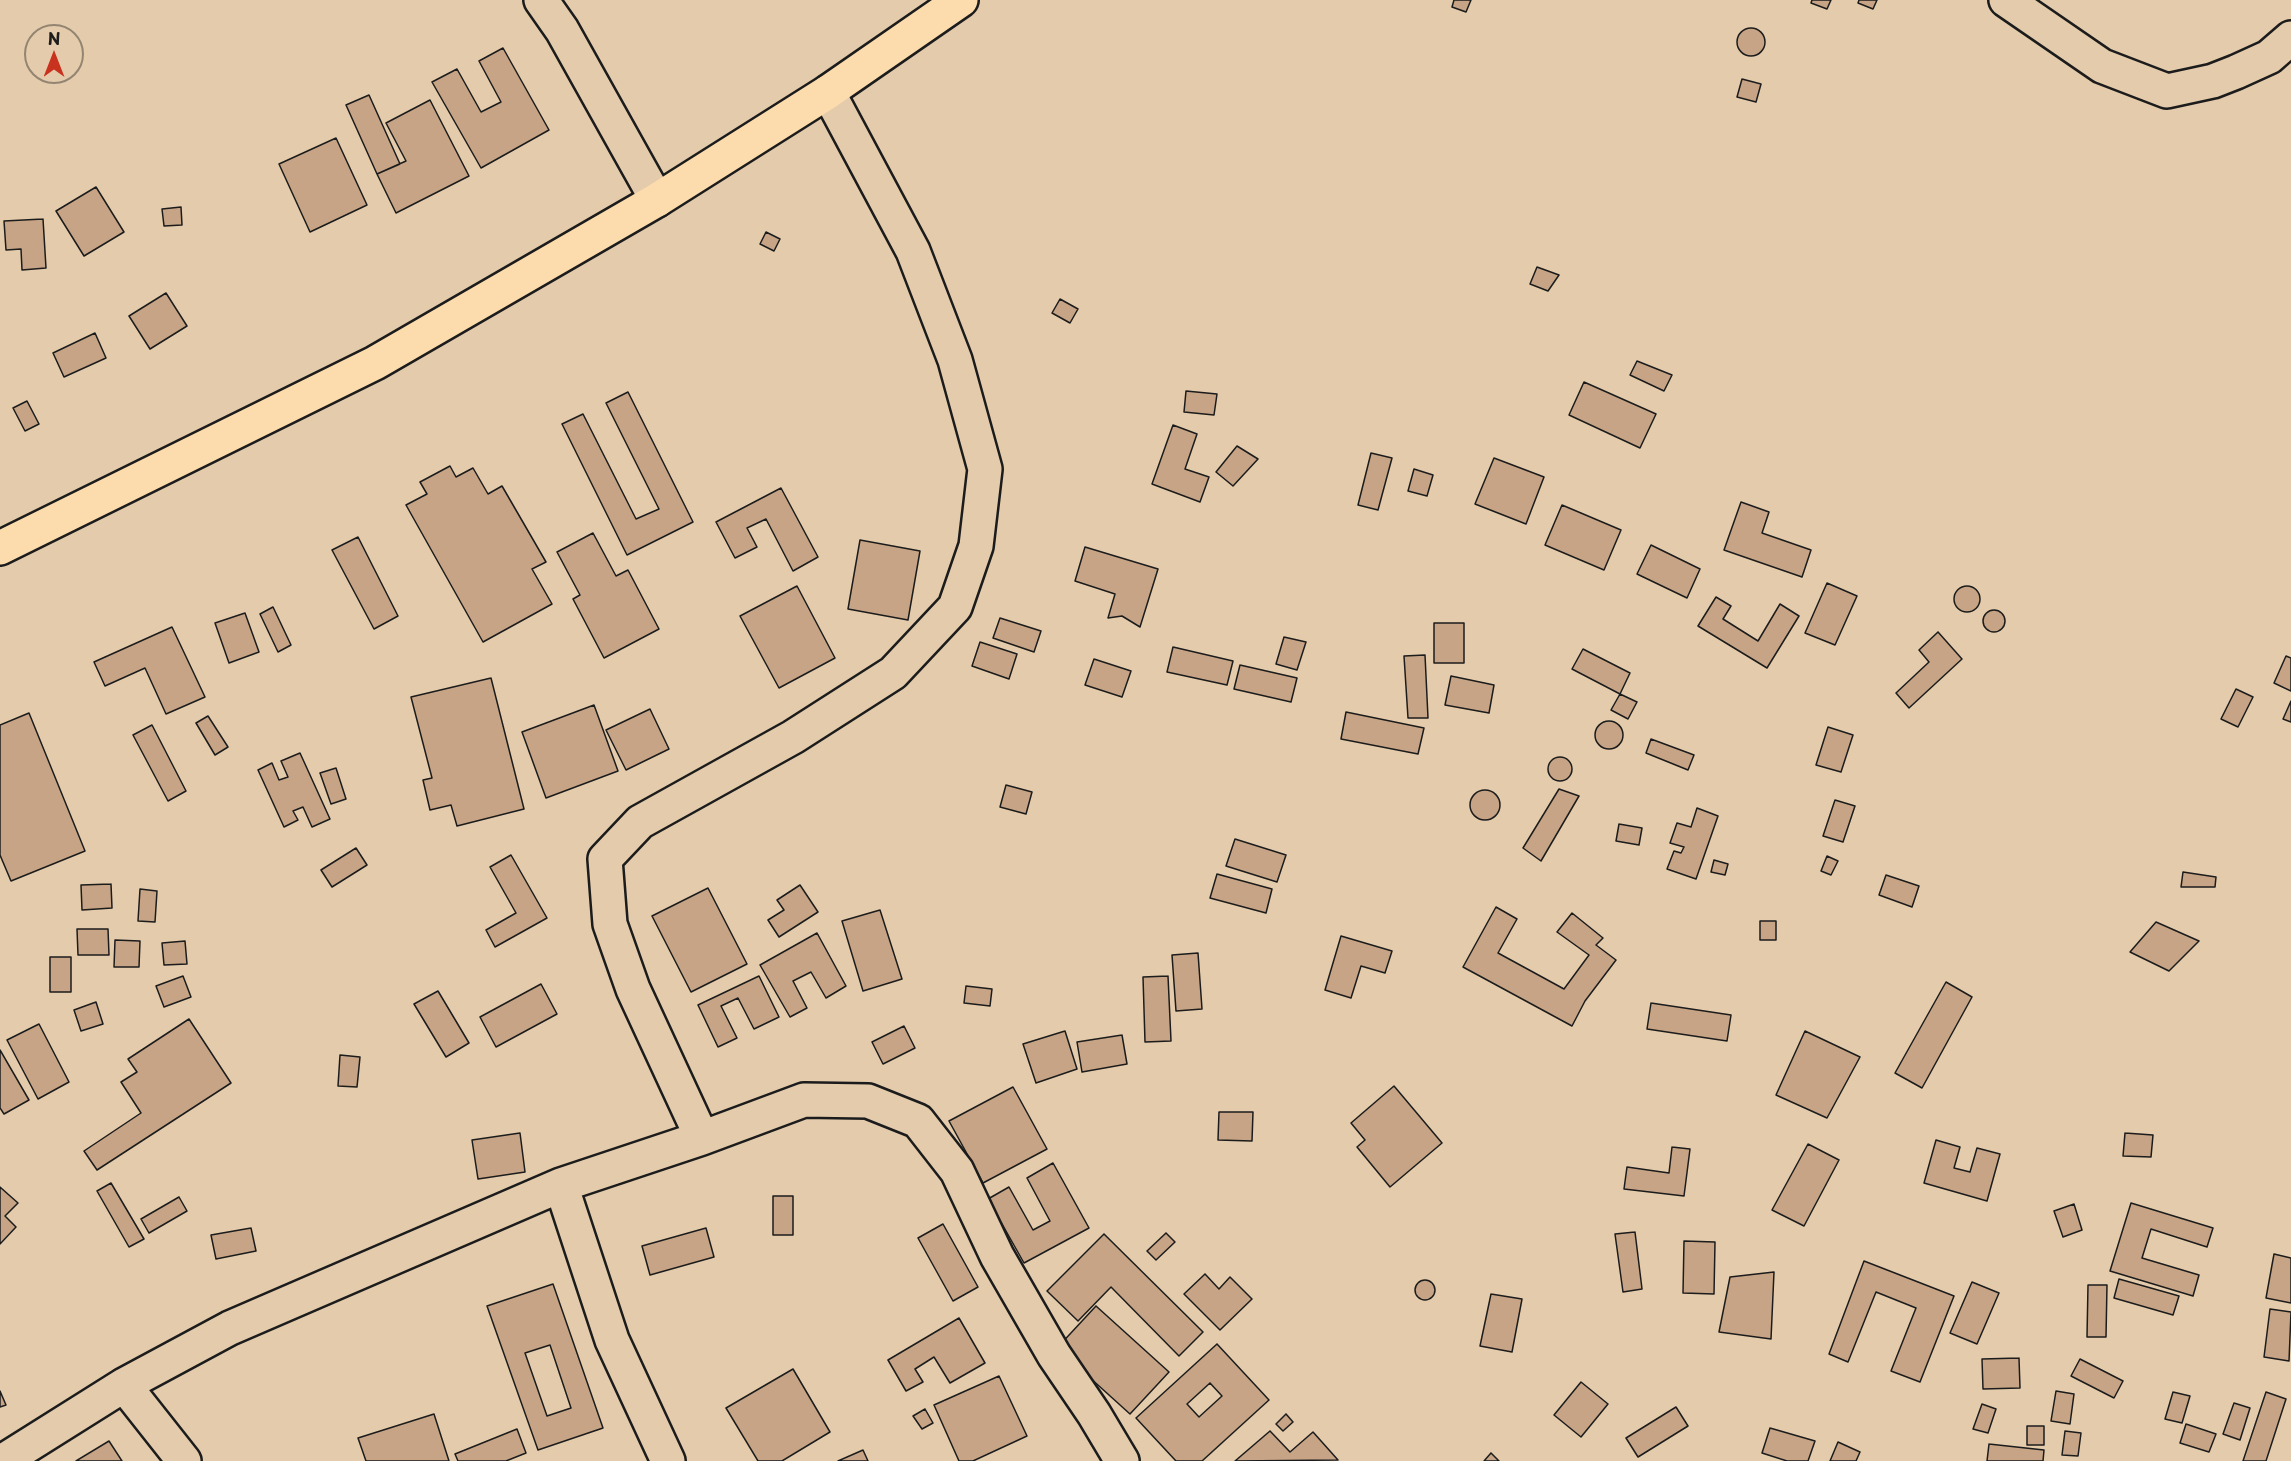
<!DOCTYPE html>
<html>
<head>
<meta charset="utf-8">
<style>
  body { margin:0 }
  #map { position:relative; width:2291px; height:1461px; overflow:hidden; background:#e3cbab; font-family:"Playpen Sans",sans-serif }
  canvas { display:block }
  .north { position:absolute; left:24px; top:24px; width:60px; height:60px; box-sizing:border-box; background:#e3cbab; border:2px solid #938572; border-radius:50%; rotate:0deg; font-size:16px; font-weight:700; line-height:24px; text-align:center; color:#1c1c1c }
  .north::after { content:''; display:block; margin:auto; width:21px; height:27px; background:#c8321e; clip-path:polygon(50% 0,100% 100%,50% 72%,0 100%) }
</style>
</head>
<body>
<div id="map">
<canvas width="2291" height="1461"></canvas>
<div class="north">N</div>
</div>
<script>
const ctx = document.querySelector('canvas').getContext('2d');
ctx.lineJoin = 'round';
function fill(path, color) {
  ctx.fillStyle = color;
  ctx.fill(path, 'evenodd');
}
function toPath(rows) {
  const path = new Path2D();
  for (const r of rows) {
    if (r.length === 3) {
      path.moveTo(r[0] + r[2], r[1]);
      path.arc(r[0], r[1], r[2], 0, 2 * Math.PI);
      continue;
    }
    path.moveTo(r[0], r[1]);
    for (let i = 2; i < r.length; i += 2) path.lineTo(r[i], r[i + 1]);
  }
  return path;
}
function trace(path, color, width, dash) {
  ctx.strokeStyle = color;
  ctx.lineWidth = width;
  ctx.lineCap = dash ? 'butt' : 'round';
  ctx.setLineDash(dash || []);
  ctx.stroke(path);
}
const building = toPath([
  [1454,0,1471,0,1466,12,1452,7,1454,0],
  [1812,0,1831,0,1827,9,1811,3,1812,0],
  [1859,0,1877,0,1873,9,1858,3,1859,0],
  [1751,42,14],
  [503,48,549,130,481,168,432,82,457,69,481,112,501,102,479,61,503,48],
  [1742,79,1761,84,1756,102,1737,97,1742,79],
  [369,95,400,164,377,174,346,105,369,95],
  [430,100,469,176,396,213,377,174,406,161,386,123,430,100],
  [336,138,367,205,310,232,279,164,336,138],
  [96,187,124,232,84,256,56,211,96,187],
  [181,207,182,225,164,226,162,209,181,207],
  [43,219,46,268,22,270,21,249,6,250,4,221,43,219],
  [766,232,780,239,774,251,760,244,766,232],
  [1537,267,1559,275,1548,291,1530,284,1537,267],
  [166,293,187,326,150,349,129,316,166,293],
  [1060,299,1078,309,1070,323,1052,313,1060,299],
  [95,333,106,358,64,377,53,353,95,333],
  [1637,361,1672,375,1664,391,1630,375,1637,361],
  [1584,382,1656,414,1640,448,1569,415,1584,382],
  [1186,391,1217,394,1214,415,1184,412,1186,391],
  [628,392,693,522,627,555,562,424,583,414,636,519,659,509,606,403,628,392],
  [27,401,39,424,25,431,13,408,27,401],
  [1173,425,1197,434,1185,469,1209,477,1200,502,1152,484,1173,425],
  [1237,446,1258,459,1233,486,1216,472,1237,446],
  [1371,453,1392,458,1378,510,1358,505,1371,453],
  [1494,458,1544,477,1526,524,1475,504,1494,458],
  [450,466,456,477,473,468,488,494,502,486,546,562,532,569,552,604,483,642,406,505,427,494,420,482,450,466],
  [1414,469,1433,475,1427,496,1408,491,1414,469],
  [781,488,818,557,793,571,766,519,747,528,757,547,735,558,716,522,781,488],
  [1741,502,1769,512,1762,533,1811,550,1802,577,1724,550,1741,502],
  [1562,505,1621,530,1604,570,1545,545,1562,505],
  [593,533,616,576,628,570,659,629,604,658,573,599,580,595,557,552,593,533],
  [358,537,398,616,374,629,332,550,358,537],
  [860,540,920,551,908,620,848,609,860,540],
  [1651,545,1700,569,1687,598,1637,574,1651,545],
  [1085,547,1158,569,1140,627,1122,616,1108,618,1115,594,1075,581,1085,547],
  [1827,583,1857,596,1835,645,1805,633,1827,583],
  [797,586,835,658,779,688,740,616,797,586],
  [1967,599,13],
  [1716,597,1731,606,1723,619,1758,641,1780,604,1799,616,1767,668,1698,626,1716,597],
  [273,607,291,645,278,652,260,614,273,607],
  [1994,621,11],
  [245,613,259,652,229,663,215,623,245,613],
  [1000,618,1041,631,1034,652,993,638,1000,618],
  [1434,623,1464,623,1464,663,1434,663,1434,623],
  [172,627,205,697,166,714,145,668,105,686,94,662,172,627],
  [1938,632,1962,659,1909,708,1896,693,1929,662,1919,650,1938,632],
  [1284,637,1306,642,1297,670,1276,664,1284,637],
  [980,642,1017,654,1009,679,972,666,980,642],
  [1173,647,1233,661,1227,685,1167,672,1173,647],
  [1583,649,1630,673,1620,694,1572,669,1583,649],
  [1425,655,1428,718,1408,718,1404,656,1425,655],
  [2286,656,2291,658,2291,691,2274,683,2286,656],
  [1094,659,1131,671,1122,697,1085,685,1094,659],
  [1240,665,1297,678,1291,702,1234,689,1240,665],
  [1451,676,1494,685,1489,713,1445,705,1451,676],
  [491,678,524,809,457,826,451,805,430,810,423,780,432,778,411,697,491,678],
  [2236,689,2253,697,2238,727,2221,719,2236,689],
  [1620,694,1637,702,1628,719,1611,710,1620,694],
  [2291,701,2291,722,2283,719,2291,701],
  [594,705,618,771,546,798,522,732,594,705],
  [650,709,669,749,626,770,606,730,650,709],
  [1346,712,1424,728,1418,754,1341,739,1346,712],
  [29,713,85,851,11,881,0,855,0,725,29,713],
  [208,716,228,747,215,755,196,723,208,716],
  [1609,735,14],
  [152,725,186,791,168,801,133,735,152,725],
  [1828,727,1853,735,1841,772,1816,765,1828,727],
  [1651,739,1694,755,1688,770,1646,753,1651,739],
  [300,753,330,819,312,827,303,807,293,811,298,820,284,827,258,770,272,763,279,780,288,777,281,761,300,753],
  [1560,769,12],
  [336,768,346,799,331,804,320,773,336,768],
  [1006,785,1032,792,1026,814,1000,807,1006,785],
  [1559,789,1579,796,1541,861,1523,848,1559,789],
  [1485,805,15],
  [1835,800,1855,806,1843,842,1823,836,1835,800],
  [1697,808,1718,816,1696,879,1667,869,1674,851,1681,853,1684,847,1670,843,1677,823,1691,827,1697,808],
  [1619,824,1642,828,1639,845,1616,841,1619,824],
  [1235,839,1286,855,1277,882,1226,866,1235,839],
  [356,848,367,865,332,887,321,870,356,848],
  [511,855,547,918,495,947,486,930,516,913,490,867,511,855],
  [1827,856,1838,861,1831,875,1821,871,1827,856],
  [1714,860,1728,864,1725,875,1711,872,1714,860],
  [2183,872,2216,877,2215,887,2181,887,2183,872],
  [1217,874,1272,889,1266,913,1210,898,1217,874],
  [1886,875,1919,886,1912,907,1879,895,1886,875],
  [111,884,112,908,82,910,81,885,111,884],
  [800,885,818,912,779,937,768,920,784,910,777,900,800,885],
  [708,888,747,964,691,992,652,916,708,888],
  [140,889,157,891,155,922,138,921,140,889],
  [1496,907,1517,919,1498,953,1564,989,1589,955,1557,932,1572,913,1603,938,1596,945,1616,960,1585,1001,1572,1026,1463,967,1496,907],
  [880,910,902,979,863,991,842,921,880,910],
  [1760,921,1776,921,1776,940,1760,940,1760,921],
  [2156,922,2199,941,2169,971,2130,952,2156,922],
  [77,929,108,929,109,955,78,955,77,929],
  [817,933,846,986,826,998,811,972,793,981,807,1008,790,1017,760,965,817,933],
  [1341,936,1392,951,1385,973,1361,966,1351,998,1325,990,1341,936],
  [115,940,140,941,139,967,114,967,115,940],
  [185,941,187,964,164,965,162,943,185,941],
  [1198,953,1202,1009,1176,1011,1172,955,1198,953],
  [50,957,71,957,71,992,50,992,50,957],
  [183,976,191,997,164,1007,156,986,183,976],
  [759,976,779,1017,754,1029,738,998,721,1006,737,1038,718,1047,698,1005,759,976],
  [1168,976,1171,1041,1145,1042,1143,977,1168,976],
  [1946,982,1972,997,1922,1088,1895,1073,1946,982],
  [541,984,557,1014,496,1047,480,1017,541,984],
  [966,986,992,989,990,1006,964,1003,966,986],
  [438,991,469,1043,446,1057,414,1004,438,991],
  [96,1002,103,1024,81,1031,74,1010,96,1002],
  [1651,1003,1731,1015,1727,1041,1647,1029,1651,1003],
  [189,1019,231,1083,97,1170,84,1151,141,1113,121,1082,137,1072,128,1059,189,1019],
  [39,1024,69,1082,38,1099,7,1040,39,1024],
  [904,1026,915,1048,883,1064,872,1042,904,1026],
  [1065,1031,1077,1069,1036,1083,1023,1044,1065,1031],
  [1805,1031,1860,1057,1827,1118,1776,1095,1805,1031],
  [1122,1035,1127,1064,1082,1072,1077,1042,1122,1035],
  [0,1050,29,1100,4,1114,0,1108,0,1050],
  [340,1055,360,1057,357,1087,338,1086,340,1055],
  [1394,1086,1442,1143,1390,1187,1357,1147,1365,1140,1351,1123,1394,1086],
  [1013,1087,1047,1149,983,1183,949,1121,1013,1087],
  [1219,1112,1253,1112,1252,1141,1218,1140,1219,1112],
  [520,1133,525,1172,478,1179,472,1140,520,1133],
  [2125,1133,2153,1135,2151,1157,2123,1156,2125,1133],
  [1936,1140,1960,1147,1954,1168,1970,1172,1977,1148,2000,1154,1987,1201,1924,1183,1936,1140],
  [1808,1144,1839,1160,1804,1226,1772,1210,1808,1144],
  [1672,1147,1690,1149,1684,1196,1624,1189,1627,1167,1669,1173,1672,1147],
  [1053,1163,1089,1228,1024,1263,988,1199,1009,1187,1033,1230,1050,1221,1027,1178,1053,1163],
  [111,1183,144,1239,129,1247,97,1191,111,1183],
  [0,1187,18,1203,5,1216,16,1227,0,1244,0,1187],
  [773,1196,793,1196,793,1235,773,1235,773,1196],
  [179,1197,187,1211,149,1233,141,1219,179,1197],
  [2131,1203,2213,1228,2207,1247,2151,1229,2142,1258,2199,1275,2193,1296,2110,1271,2131,1203],
  [2074,1204,2082,1230,2063,1237,2054,1211,2074,1204],
  [943,1224,978,1287,953,1301,918,1238,943,1224],
  [251,1228,256,1251,216,1259,211,1235,251,1228],
  [706,1228,714,1257,650,1275,642,1246,706,1228],
  [1635,1232,1642,1289,1623,1292,1615,1234,1635,1232],
  [1166,1233,1175,1242,1156,1260,1147,1251,1166,1233],
  [1104,1234,1203,1332,1179,1356,1111,1287,1078,1321,1047,1291,1104,1234],
  [1684,1241,1715,1242,1714,1294,1683,1293,1684,1241],
  [2274,1254,2291,1258,2291,1303,2266,1298,2274,1254],
  [1864,1261,1954,1296,1920,1382,1891,1371,1916,1308,1876,1292,1848,1362,1829,1354,1864,1261],
  [1774,1272,1771,1339,1719,1332,1730,1277,1774,1272],
  [1205,1274,1219,1289,1230,1277,1252,1299,1220,1330,1184,1294,1205,1274],
  [2119,1279,2179,1296,2173,1315,2114,1298,2119,1279],
  [1425,1290,10],
  [1972,1282,1999,1293,1977,1344,1950,1333,1972,1282],
  [553,1284,603,1428,538,1450,487,1306,553,1284],
  [550,1345,571,1408,547,1416,525,1353,550,1345],
  [2088,1285,2107,1285,2106,1337,2087,1337,2088,1285],
  [1491,1294,1522,1299,1512,1352,1480,1346,1491,1294],
  [1096,1306,1169,1372,1130,1414,1057,1348,1096,1306],
  [2270,1309,2291,1312,2289,1361,2264,1357,2270,1309],
  [959,1318,985,1363,950,1383,934,1357,915,1369,923,1382,906,1391,888,1360,959,1318],
  [1217,1344,1269,1400,1202,1461,1176,1461,1136,1418,1217,1344],
  [1210,1383,1222,1396,1199,1417,1187,1404,1210,1383],
  [2019,1358,2020,1388,1983,1389,1982,1359,2019,1358],
  [2080,1359,2123,1381,2114,1398,2071,1376,2080,1359],
  [793,1369,830,1432,782,1461,758,1461,726,1408,793,1369],
  [999,1376,1027,1436,973,1461,959,1461,934,1405,999,1376],
  [1581,1382,1608,1404,1581,1437,1554,1415,1581,1382],
  [0,1391,6,1405,0,1407,0,1391],
  [2056,1391,2074,1394,2070,1424,2051,1421,2056,1391],
  [2173,1392,2190,1396,2182,1423,2165,1419,2173,1392],
  [2266,1392,2286,1399,2266,1461,2243,1461,2266,1392],
  [2234,1403,2250,1408,2240,1440,2223,1434,2234,1403],
  [1982,1404,1996,1409,1988,1433,1973,1429,1982,1404],
  [1676,1407,1688,1426,1638,1457,1626,1438,1676,1407],
  [925,1409,933,1423,922,1429,913,1416,925,1409],
  [434,1414,449,1461,366,1461,358,1438,434,1414],
  [1286,1414,1293,1422,1283,1431,1276,1424,1286,1414],
  [2186,1424,2216,1434,2209,1452,2180,1443,2186,1424],
  [2027,1426,2044,1426,2044,1445,2027,1445,2027,1426],
  [1770,1428,1815,1441,1808,1461,1787,1461,1762,1453,1770,1428],
  [517,1429,526,1453,506,1461,458,1461,455,1454,517,1429],
  [1270,1431,1290,1452,1313,1432,1338,1460,1235,1461,1270,1431],
  [2065,1431,2081,1433,2078,1456,2062,1455,2065,1431],
  [109,1441,122,1461,76,1461,109,1441],
  [1838,1442,1860,1452,1856,1461,1830,1461,1838,1442],
  [1989,1444,2044,1450,2043,1461,1987,1461,1989,1444],
  [863,1450,868,1461,838,1461,863,1450],
  [1491,1453,1499,1461,1484,1461,1491,1453]
]);
fill(building, '#c6a485');
trace(building, '#1c1c1c', 1.5);
const minor = toPath([
  [541,0,562,30,657,200],
  [2006,0,2102,66,2167,91,2213,81,2236,72,2269,57,2291,38],
  [702,1138,633,989,610,924,605,859,640,822,793,737,893,673,955,607,976,546,985,469,955,360,913,251,828,92],
  [561,1185,612,1340,668,1461],
  [124,1385,184,1461],
  [3,1461,124,1385,230,1328,561,1185,702,1138,804,1100,868,1101,918,1121,957,1171,997,1256,1054,1355,1094,1414,1122,1461]
]);
const major = toPath([
  [0,548,375,363,657,200,828,92,961,0]
]);
trace(minor, '#1c1c1c', 38);
trace(major, '#1c1c1c', 38);
trace(minor, '#e3cbab', 33);
trace(major, '#fcdcac', 33);
</script>
</body>
</html>
